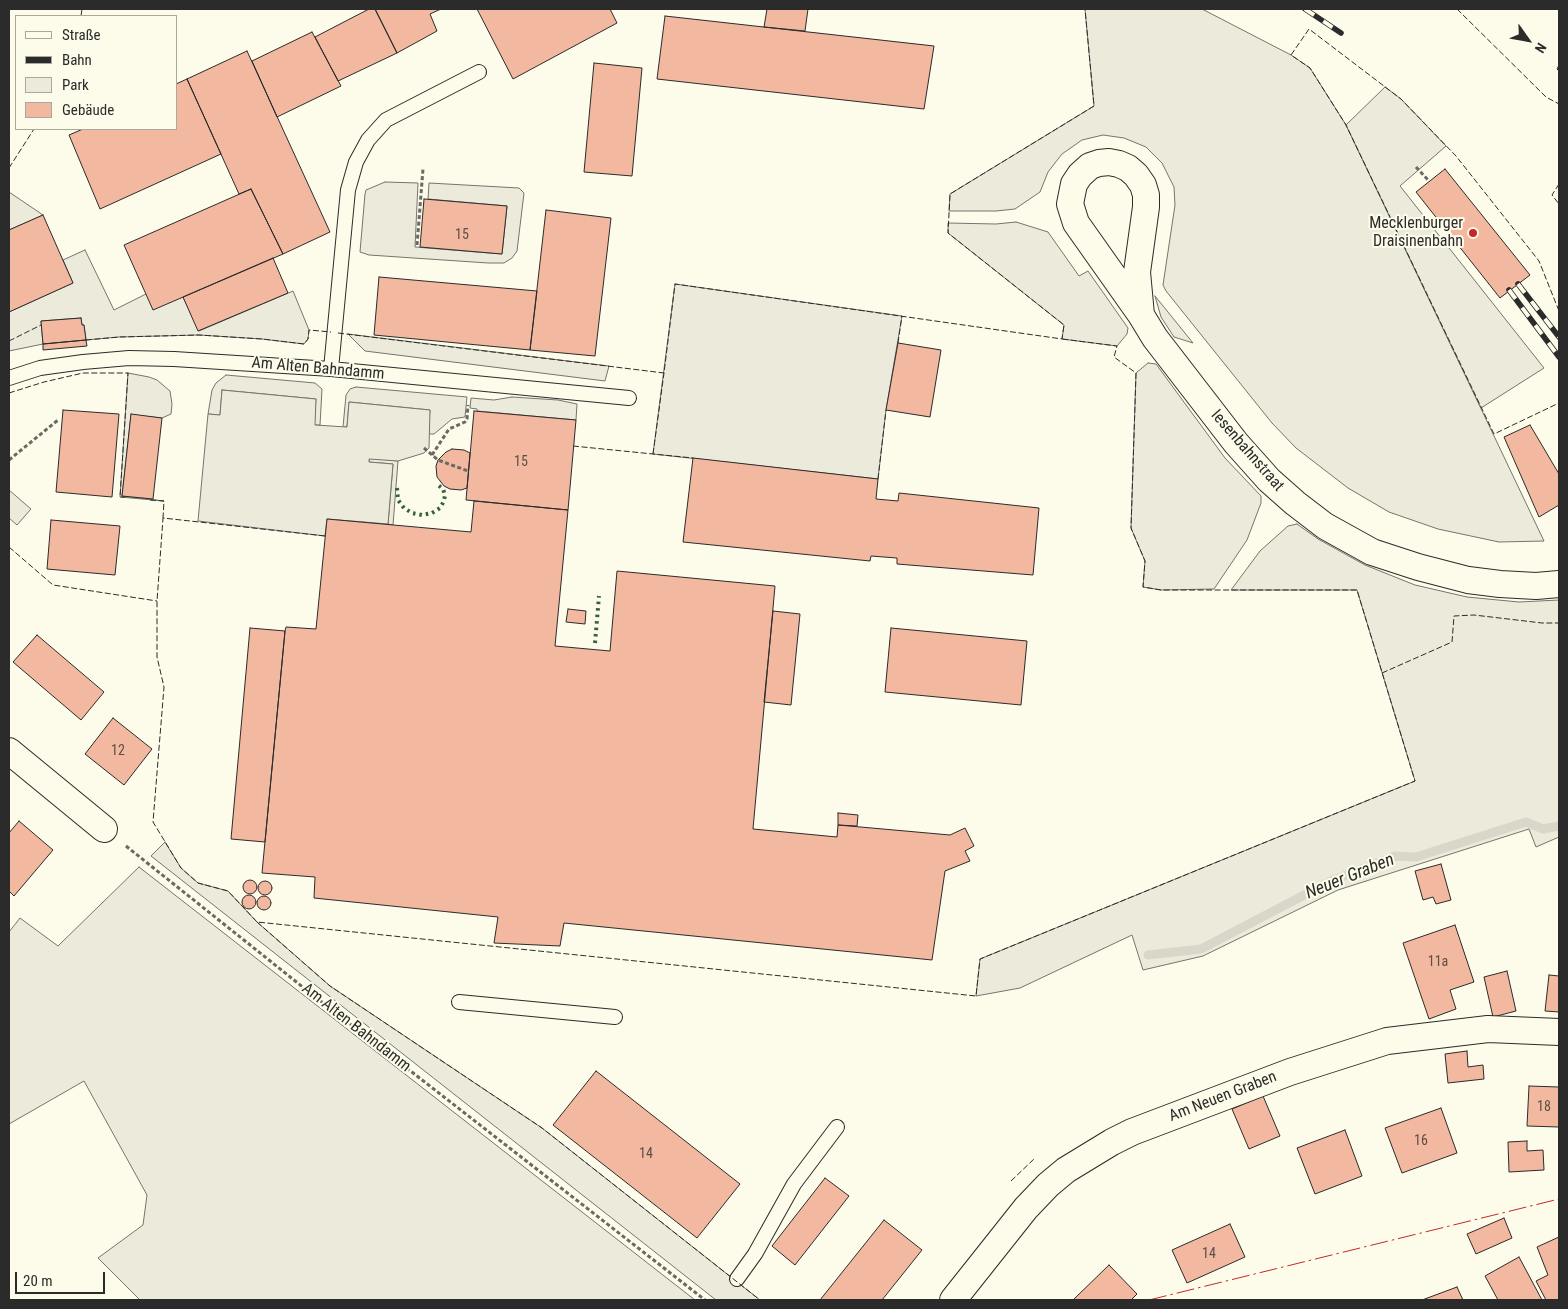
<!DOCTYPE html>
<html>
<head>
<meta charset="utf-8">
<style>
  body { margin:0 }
  #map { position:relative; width:1568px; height:1309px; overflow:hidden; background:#fdfbea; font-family:"Roboto Condensed",sans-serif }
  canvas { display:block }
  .frame { position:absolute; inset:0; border:10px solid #2b2b2b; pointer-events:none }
  .legend { position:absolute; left:15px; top:15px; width:162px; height:115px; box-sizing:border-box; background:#fdfbea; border:1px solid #a9a89e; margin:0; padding:6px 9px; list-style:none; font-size:15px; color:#2b2b2b }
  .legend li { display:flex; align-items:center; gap:10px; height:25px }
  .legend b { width:25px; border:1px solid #a9a89e }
  .north { position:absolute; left:1503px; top:15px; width:50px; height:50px; -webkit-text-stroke:4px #fdfbea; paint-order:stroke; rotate:122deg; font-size:14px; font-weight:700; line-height:20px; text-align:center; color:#2b2b2b }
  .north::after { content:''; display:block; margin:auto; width:18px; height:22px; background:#2b2b2b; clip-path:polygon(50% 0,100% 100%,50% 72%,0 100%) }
  .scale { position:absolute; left:15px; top:1272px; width:90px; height:22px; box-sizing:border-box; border:2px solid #2b2b2b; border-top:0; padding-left:6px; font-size:15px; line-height:18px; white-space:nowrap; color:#2b2b2b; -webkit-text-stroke:4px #fdfbea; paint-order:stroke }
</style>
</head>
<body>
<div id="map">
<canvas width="1568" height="1309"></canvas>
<div class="frame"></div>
<ul class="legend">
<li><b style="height:6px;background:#fdfbea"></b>Straße</li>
<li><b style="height:6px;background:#2b2b2b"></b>Bahn</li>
<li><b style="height:14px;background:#ecebdb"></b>Park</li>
<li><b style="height:14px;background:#f2b8a0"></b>Gebäude</li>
</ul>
<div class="north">N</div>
<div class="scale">20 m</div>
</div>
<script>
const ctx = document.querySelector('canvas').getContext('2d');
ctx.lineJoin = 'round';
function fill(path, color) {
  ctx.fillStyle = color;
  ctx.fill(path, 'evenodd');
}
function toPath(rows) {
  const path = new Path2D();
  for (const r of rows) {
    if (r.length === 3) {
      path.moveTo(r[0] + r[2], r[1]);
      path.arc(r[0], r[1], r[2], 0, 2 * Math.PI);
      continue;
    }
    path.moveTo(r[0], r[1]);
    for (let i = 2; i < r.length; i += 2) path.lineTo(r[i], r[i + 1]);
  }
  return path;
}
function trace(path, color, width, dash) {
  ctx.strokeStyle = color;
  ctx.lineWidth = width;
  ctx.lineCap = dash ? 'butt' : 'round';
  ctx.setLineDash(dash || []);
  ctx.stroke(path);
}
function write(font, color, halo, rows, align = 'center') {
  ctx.font = font + ' "Roboto Condensed",sans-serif';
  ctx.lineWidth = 4;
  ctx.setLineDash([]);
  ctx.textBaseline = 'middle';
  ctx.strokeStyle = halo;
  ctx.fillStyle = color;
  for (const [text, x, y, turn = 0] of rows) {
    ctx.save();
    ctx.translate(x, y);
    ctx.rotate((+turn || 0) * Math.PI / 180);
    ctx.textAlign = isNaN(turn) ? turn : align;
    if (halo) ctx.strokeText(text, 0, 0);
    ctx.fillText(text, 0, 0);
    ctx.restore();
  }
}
const green = toPath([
  [1085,9,1202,9,1291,55,1310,68,1346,125,1544,541,1499,542,1438,529,1389,512,1348,488,1296,448,1272,423,1166,291,1163,285,1175,205,1174,187,1162,163,1146,147,1124,138,1103,135,1082,140,1062,154,1048,172,1040,192,1015,209,996,211,949,211,950,194,1094,106,1085,9],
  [385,182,418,183,415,247,502,254,507,206,428,199,429,183,519,188,524,193,517,251,512,258,504,263,488,263,369,255,360,252,365,194,366,190,385,182],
  [9,192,43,215,9,230,9,192],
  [1016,222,1048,232,1079,276,1088,271,1128,328,1127,334,1117,346,1062,339,1064,325,948,233,948,223,996,224,1016,222],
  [85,250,114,310,146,294,183,297,199,331,293,291,309,330,308,339,304,344,262,339,199,335,119,337,86,340,84,325,82,325,81,318,41,321,43,344,9,351,9,312,73,283,63,260,85,250],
  [1155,296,1193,343,1174,337,1161,317,1155,296],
  [348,334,609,366,605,381,365,351,348,334],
  [1148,363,1156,364,1225,458,1261,496,1261,503,1247,540,1214,589,1161,590,1143,587,1145,561,1131,528,1136,373,1148,363],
  [128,373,149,377,157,380,170,391,172,404,171,414,162,418,131,415,122,496,164,501,120,497,128,373],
  [226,375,315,383,322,389,320,425,314,425,316,399,222,390,220,415,208,414,212,390,216,383,226,375],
  [356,387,467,397,465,417,452,419,434,434,430,434,428,432,430,410,349,402,347,427,343,427,346,395,350,389,356,387],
  [512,397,558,400,577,404,576,420,477,411,477,409,470,408,471,398,494,400,512,397],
  [369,458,398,461,393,525,388,524,393,464,369,462,369,458],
  [1297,524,1318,539,1365,565,1415,585,1467,597,1519,602,1559,600,1559,837,1536,847,1529,829,1338,890,1203,956,1143,970,1132,935,1020,988,976,996,980,959,1415,781,1357,590,1231,590,1260,551,1288,526,1297,524],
  [165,842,181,868,198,883,228,891,257,922,330,986,542,1128,760,1300,716,1300,151,856,165,842],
  [139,867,695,1300,140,1300,98,1258,143,1225,147,1195,84,1081,9,1124,9,932,20,918,58,946,139,867]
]);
fill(green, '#ecebdb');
trace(green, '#74746e', 1);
const parking = toPath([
  [1385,87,1401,99,1446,146,1400,186,1544,368,1481,408,1346,125,1385,87],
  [675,284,902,316,886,410,878,479,653,454,675,284],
  [222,390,316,399,315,425,347,427,349,402,430,410,429,448,424,453,398,461,369,459,369,462,393,464,388,524,327,519,325,536,198,521,208,414,220,415,222,390],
  [9,490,31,509,17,525,9,518,9,490]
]);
fill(parking, '#eceadb');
trace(parking, '#74746e', 1);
trace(toPath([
  [1148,955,1201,949,1331,881,1395,856,1416,857,1526,822,1543,829,1559,826]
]), '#d8d7c9', 9);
const building = toPath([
  [369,9,375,9,397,53,338,81,315,37,369,9],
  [375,9,441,9,430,14,437,31,397,53,375,9],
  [477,9,610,9,617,23,513,79,477,9],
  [767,9,808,9,805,31,764,27,767,9],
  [665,16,934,46,924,109,657,79,665,16],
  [312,32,341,86,277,117,252,61,312,32],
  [247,51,330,232,283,254,251,189,239,194,187,79,247,51],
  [594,63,642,68,632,176,584,172,594,63],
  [187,79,221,154,100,209,69,135,83,129,176,129,176,84,187,79],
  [1445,169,1530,275,1500,298,1416,192,1445,169],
  [251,189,283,254,153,310,124,245,251,189],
  [424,199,507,206,502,254,420,247,424,199],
  [546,210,611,218,595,356,530,350,546,210],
  [43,215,73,283,9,312,9,230,43,215],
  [273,258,288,293,198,331,183,297,273,258],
  [379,277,537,291,530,350,374,335,379,277],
  [81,318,82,325,84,325,86,340,43,344,41,321,81,318],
  [86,340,87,346,43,350,43,344,86,340],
  [898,343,941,350,930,417,886,410,898,343],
  [63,410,119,414,112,497,56,492,63,410],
  [474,411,576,420,568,510,466,500,474,411],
  [131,414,162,418,153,499,122,496,131,414],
  [1530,425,1559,474,1559,505,1539,517,1504,437,1530,425],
  [452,449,464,450,470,453,467,488,461,490,450,489,444,486,437,477,436,466,438,460,446,452,452,449],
  [693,458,878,479,876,499,898,501,899,493,1039,508,1033,575,897,564,897,558,871,556,870,561,683,542,693,458],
  [474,501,568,510,555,646,610,651,617,571,775,586,753,829,837,837,838,825,950,835,965,828,974,846,965,851,970,861,945,871,932,960,564,923,560,946,494,943,498,917,314,898,315,877,262,873,285,631,286,627,316,629,327,519,471,532,474,501],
  [51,520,120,526,115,575,47,569,51,520],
  [568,609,586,611,585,624,566,622,568,609],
  [773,611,800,614,791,705,764,702,773,611],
  [250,628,285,631,265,842,231,839,250,628],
  [891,628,1027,641,1021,705,885,692,891,628],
  [37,635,104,692,81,720,13,662,37,635],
  [113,718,152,749,124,785,85,754,113,718],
  [838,813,858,815,857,826,838,825,838,813],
  [19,821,53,850,14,896,9,891,9,833,19,821],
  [1441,864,1451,900,1436,904,1433,897,1423,900,1415,871,1441,864],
  [250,887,7],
  [265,888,7],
  [249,902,7],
  [264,903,7],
  [1455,925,1474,982,1450,990,1456,1009,1429,1019,1403,943,1455,925],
  [1507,971,1516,1011,1493,1017,1484,977,1507,971],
  [1549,975,1559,976,1559,1012,1545,1011,1549,975],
  [1467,1051,1468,1067,1483,1065,1484,1079,1448,1083,1445,1054,1467,1051],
  [596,1071,740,1184,697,1238,553,1125,596,1071],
  [1529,1086,1559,1087,1559,1127,1527,1126,1529,1086],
  [1263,1096,1280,1136,1249,1149,1232,1109,1263,1096],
  [1441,1108,1457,1153,1402,1173,1385,1128,1441,1108],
  [1345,1130,1362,1176,1315,1194,1297,1148,1345,1130],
  [1527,1141,1527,1151,1543,1150,1544,1170,1509,1172,1508,1142,1527,1141],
  [825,1178,849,1196,795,1265,772,1246,825,1178],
  [1504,1218,1512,1238,1476,1254,1467,1234,1504,1218],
  [884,1220,922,1250,882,1300,820,1300,884,1220],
  [1230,1224,1245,1257,1187,1283,1172,1250,1230,1224],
  [1559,1237,1559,1300,1546,1300,1536,1281,1548,1275,1537,1247,1559,1237],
  [1519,1257,1542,1300,1498,1300,1485,1276,1519,1257],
  [1109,1265,1137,1294,1131,1300,1073,1300,1109,1265],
  [1457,1287,1463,1300,1422,1300,1457,1287]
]);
fill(building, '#f2b8a0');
trace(building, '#2b2b2b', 1);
const lane = toPath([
  [331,369,348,190,356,162,368,140,386,120,479,72],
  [9,378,40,368,83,362,129,358,174,359,331,369,629,398],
  [459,1002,615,1017],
  [737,1279,755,1254,794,1184,837,1127]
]);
const street = toPath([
  [1141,315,1137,272,1146,207,1146,195,1143,185,1136,175,1128,168,1119,164,1109,162,1099,163,1090,166,1080,175,1074,184,1070,204,1076,223,1141,315,1155,338,1236,443,1269,480,1295,503,1325,526,1372,552,1418,567,1468,580,1500,584,1536,586,1559,584],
  [9,751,104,829],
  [953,1300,1026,1208,1048,1185,1066,1170,1112,1142,1132,1132,1290,1072,1387,1041,1488,1029,1559,1032]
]);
trace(lane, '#2b2b2b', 16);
trace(street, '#2b2b2b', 28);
trace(toPath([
  [1416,167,1429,181],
  [417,245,423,169],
  [424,448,438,460,468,471],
  [432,455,449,429,465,422,467,419,468,405],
  [9,460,58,420],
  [126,846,309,992,705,1300]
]), '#6a6964', 3, [4, 2.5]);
trace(lane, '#fdfbea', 14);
trace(street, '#fdfbea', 26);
const rail = toPath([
  [1305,9,1341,33],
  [1518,284,1559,337],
  [1509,290,1559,357]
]);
trace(rail, '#2b2b2b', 5.5);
trace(rail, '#fdfbea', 4, [11]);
trace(toPath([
  [397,488,398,500,404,508,412,513,422,515,432,513,440,508,444,501,445,495,443,489,438,485],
  [595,643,599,596]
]), '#34623c', 4, [2.5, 4]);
trace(toPath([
  [1457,9,1546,97,1559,104],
  [81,16,82,9],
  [1559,65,1557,69,1559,71],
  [9,168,34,129],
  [1559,184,1552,195,1559,204],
  [1559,311,1539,261,1456,156,1401,99,1309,29,1291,55,1310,68,1346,125,1494,434,1559,403],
  [338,333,664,373,675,284,1062,339,1064,325,948,233,950,194,1094,106,1085,9],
  [86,340,119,337,199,335,262,339,304,344,308,339,309,330,331,332],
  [9,341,41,325],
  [898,343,902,316],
  [9,393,44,382,83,373,128,373,120,497,125,497],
  [573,446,693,458],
  [653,454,664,373],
  [878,479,886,410],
  [150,500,164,501,163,518],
  [325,536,163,518,157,601,157,657,164,687,153,822,181,868,198,883,228,891,257,922,976,996,980,959,1415,781,1357,590,1161,590,1143,587,1145,561,1131,528,1136,373,1114,357,1117,346,1062,339],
  [9,547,53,585,157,601],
  [1382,673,1452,642,1454,616,1474,615,1542,623,1559,623],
  [257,922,330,986,542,1128,760,1300],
  [1011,1181,1035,1158]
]), '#2b2b2b', 1, [6, 2.5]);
trace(toPath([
  [1149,1300,1559,1199]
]), '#c62828', 1, [18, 4, 2.5, 4]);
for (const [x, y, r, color] of [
  [1473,233,5,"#c62828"]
]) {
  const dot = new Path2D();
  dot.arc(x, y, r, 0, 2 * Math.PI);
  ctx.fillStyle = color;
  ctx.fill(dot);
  trace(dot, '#fdfbea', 2);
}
write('14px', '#5d4e48', null, [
  ["15",462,235],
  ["15",521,462],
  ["12",118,751],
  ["11a",1438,962],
  ["18",1544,1107],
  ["16",1421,1141],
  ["14",646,1154],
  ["14",1209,1254]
]);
write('16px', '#2b2b2b', '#fdfbea', [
  ["Mecklenburger",1463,224],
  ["Draisinenbahn",1463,242]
], 'right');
write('16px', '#2b2b2b', '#fdfbea', [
  ["Am Alten Bahndamm",318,369,5],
  ["Iesenbahnstraat",1247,451,49],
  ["Am Alten Bahndamm",356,1028,38],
  ["Am Neuen Graben",1223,1097,-21]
]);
write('italic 18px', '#2b2b2b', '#fdfbea', [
  ["Neuer Graben",1350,877,-22]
]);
</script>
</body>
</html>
